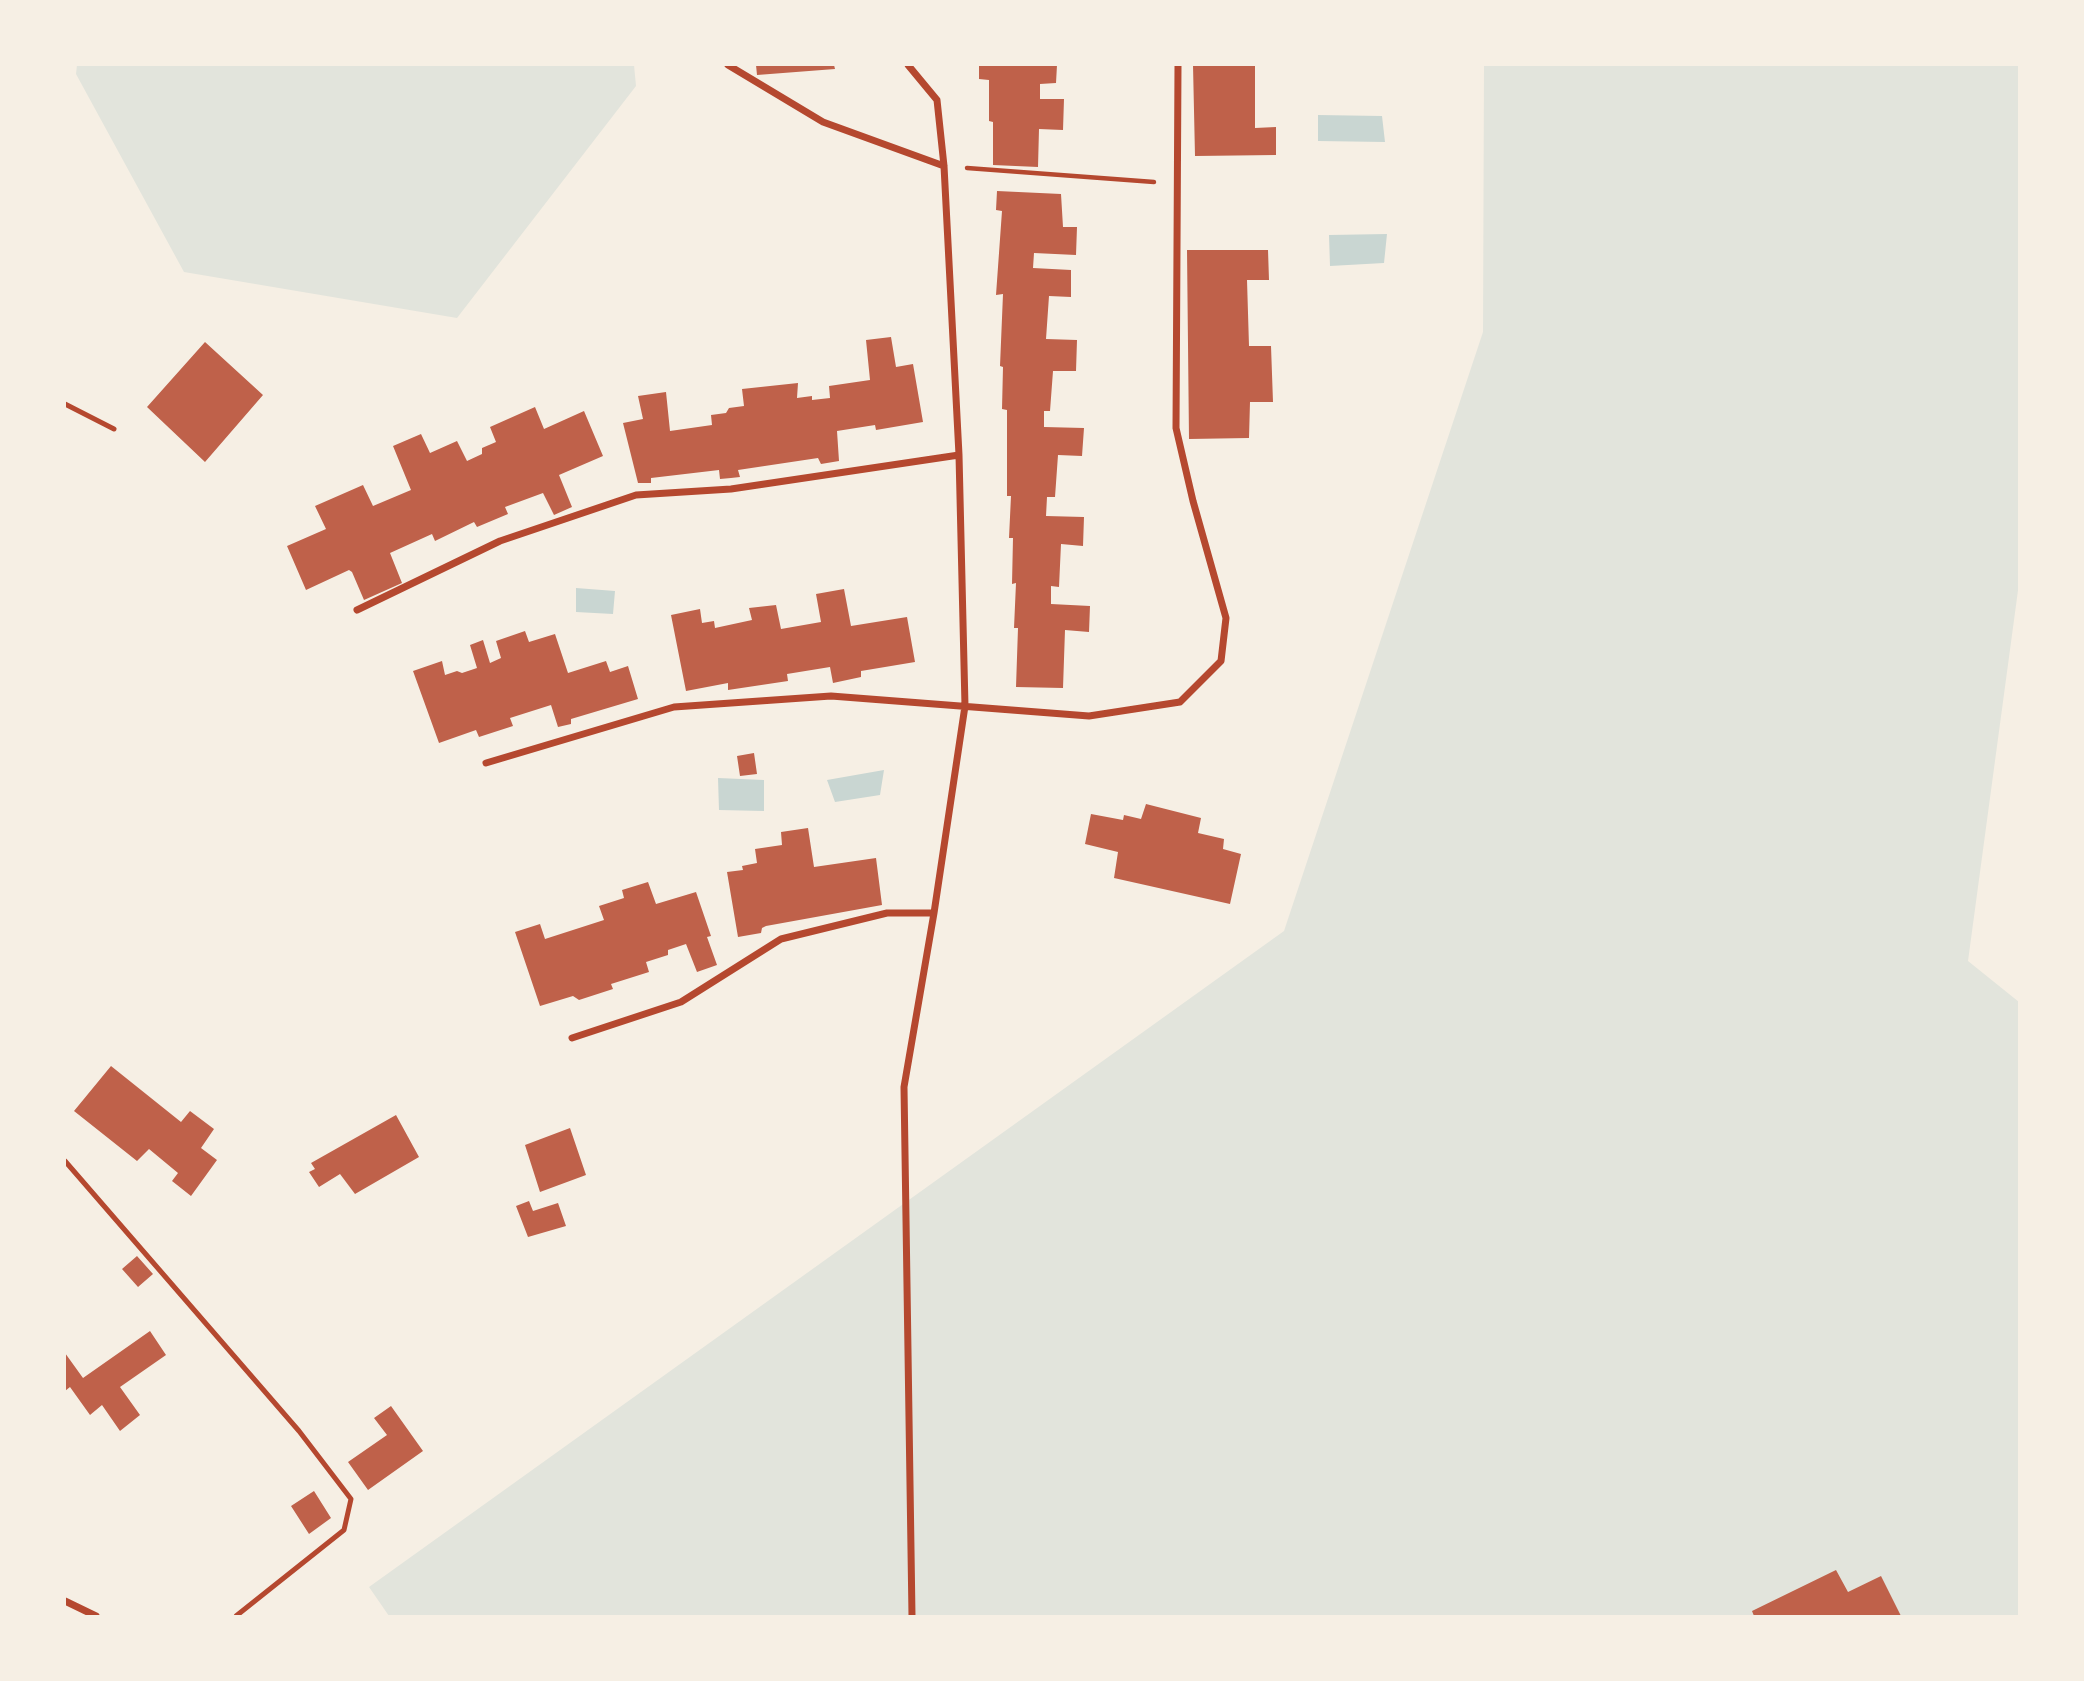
<!DOCTYPE html>
<html>
<head>
<meta charset="utf-8">
<style>
  body { margin:0 }
  #map { position:relative; width:2084px; height:1681px; overflow:hidden; background:#f6efe4; font-family:Rubik,sans-serif }
  canvas { display:block }
  .frame { position:absolute; inset:0; border:66px solid #f6efe4; pointer-events:none }
</style>
</head>
<body>
<div id="map">
<canvas width="2084" height="1681"></canvas>
<div class="frame"></div>
</div>
<script>
const ctx = document.querySelector('canvas').getContext('2d');
ctx.lineJoin = 'round';
function fill(path, color) {
  ctx.fillStyle = color;
  ctx.fill(path, 'evenodd');
}
function toPath(rows) {
  const path = new Path2D();
  for (const r of rows) {
    path.moveTo(r[0], r[1]);
    for (let i = 2; i < r.length; i += 2) path.lineTo(r[i], r[i + 1]);
  }
  return path;
}
function trace(path, color, width, dash) {
  ctx.strokeStyle = color;
  ctx.lineWidth = width;
  ctx.lineCap = dash ? 'butt' : 'round';
  ctx.setLineDash(dash || []);
  ctx.stroke(path);
}
fill(toPath([
  [77,65,634,65,636,86,457,318,184,272,76,74],
  [1484,65,2019,65,2019,583,1968,961,2019,1002,2019,1616,389,1616,369,1587,1284,931,1483,332]
]), '#e2e4dc');
fill(toPath([
  [1318,115,1382,116,1385,142,1318,141],
  [1387,234,1384,263,1330,266,1329,235],
  [576,588,615,591,613,614,576,612],
  [884,770,880,795,835,802,827,780],
  [718,778,764,780,764,811,719,810]
]), '#c9d6d2');
fill(toPath([
  [756,65,834,65,835,69,757,75],
  [979,65,1057,65,1056,83,1040,84,1040,99,1064,99,1063,130,1039,129,1038,167,993,165,993,122,989,121,989,80,979,79],
  [1193,65,1255,65,1255,128,1276,127,1276,155,1195,156],
  [997,191,1061,194,1063,227,1077,227,1076,255,1034,253,1033,268,1071,270,1071,297,1049,296,1046,339,1077,340,1076,371,1053,371,1050,411,1044,411,1044,427,1084,428,1082,456,1058,455,1055,497,1047,497,1046,516,1084,517,1083,546,1061,544,1059,587,1051,586,1051,604,1090,606,1089,632,1065,630,1063,688,1016,687,1018,628,1014,628,1016,583,1012,584,1013,538,1009,538,1011,496,1007,496,1007,410,1002,409,1003,367,1000,366,1003,294,996,295,1002,211,996,210],
  [1187,250,1268,250,1269,280,1247,280,1249,346,1271,346,1273,402,1250,402,1249,438,1189,439],
  [891,337,896,367,913,364,923,422,876,430,875,425,837,431,839,461,821,464,818,458,738,470,740,477,731,478,720,479,719,470,651,478,651,483,638,483,623,423,643,419,638,396,666,392,670,431,712,425,711,415,726,413,729,408,744,406,742,389,798,383,797,398,812,396,812,400,830,398,829,386,870,380,866,340],
  [205,342,263,395,205,462,147,407],
  [535,407,544,429,584,411,603,456,559,475,572,507,554,515,543,493,505,507,508,514,477,527,474,522,435,541,432,534,390,553,402,583,364,600,352,572,349,570,306,590,287,546,326,529,315,506,363,485,373,506,411,490,393,446,421,434,430,453,457,441,467,461,482,454,482,448,496,442,490,427],
  [844,589,851,626,907,617,915,662,861,671,861,677,833,683,830,667,787,674,788,681,728,690,728,683,686,691,671,615,700,609,702,623,714,621,715,628,752,620,749,608,776,605,781,629,821,622,816,594],
  [525,631,529,642,555,634,568,673,606,661,610,672,628,666,638,699,571,719,571,724,558,727,551,705,510,718,513,726,479,737,476,730,439,743,413,671,442,661,445,675,457,671,462,673,477,668,470,645,483,640,490,663,501,658,496,641],
  [754,753,757,774,740,776,737,756],
  [1146,804,1201,818,1198,833,1224,839,1223,849,1241,854,1230,904,1114,878,1118,852,1085,844,1091,814,1123,820,1124,815,1141,819],
  [808,828,814,867,876,858,882,905,766,926,762,928,761,933,738,937,727,872,743,870,742,866,757,863,755,849,782,845,781,832],
  [648,882,656,904,696,892,711,936,707,937,717,965,697,972,686,944,668,950,668,955,646,962,649,972,611,984,613,989,579,1000,573,996,540,1006,515,932,540,924,545,939,604,920,599,906,624,898,622,890],
  [111,1066,181,1122,190,1111,214,1129,201,1148,217,1160,191,1196,172,1181,178,1173,149,1149,137,1161,74,1111],
  [396,1115,419,1157,355,1194,340,1174,319,1187,309,1172,315,1169,311,1163],
  [570,1128,586,1175,540,1192,525,1145],
  [529,1201,533,1211,558,1203,566,1226,528,1237,516,1206],
  [137,1256,153,1274,138,1287,122,1269],
  [150,1331,166,1355,120,1387,140,1415,120,1431,102,1405,90,1415,70,1387,65,1391,65,1353,83,1378],
  [391,1406,423,1451,368,1490,348,1462,387,1435,374,1418],
  [314,1491,331,1518,309,1534,291,1506],
  [1836,1570,1848,1592,1881,1576,1901,1616,1754,1616,1752,1611]
]), '#bf614a');
trace(toPath([
  [967,168,1154,182]
]), '#b5482f', 4.5);
trace(toPath([
  [65,404,114,429],
  [65,1161,299,1431,351,1499,344,1530,236,1616]
]), '#b5482f', 5);
trace(toPath([
  [728,65,823,122,944,166],
  [908,65,937,100,944,166,959,455,965,706,934,913,904,1087,912,1616],
  [357,610,500,541,636,495,731,489,959,455],
  [486,763,674,707,831,696,1089,716,1180,702,1221,661,1226,618,1193,501,1176,428,1178,65],
  [572,1038,681,1002,781,939,887,913,934,913],
  [65,1601,96,1616]
]), '#b5482f', 7);
</script>
</body>
</html>
